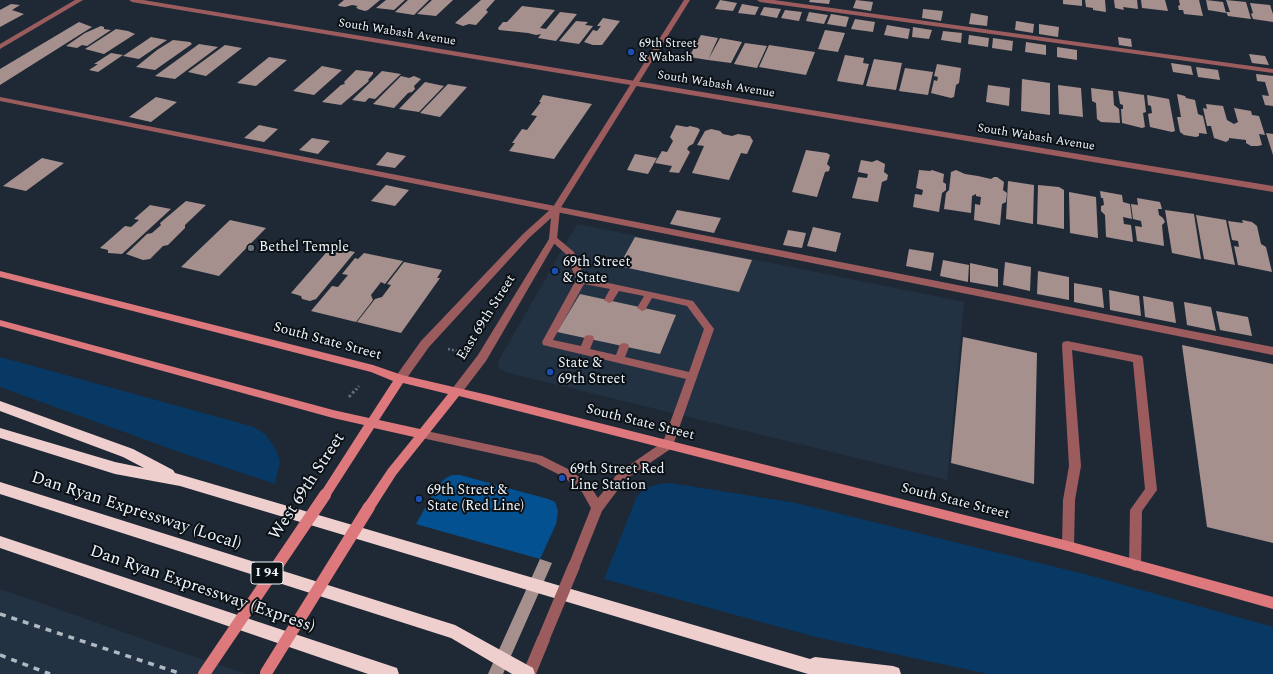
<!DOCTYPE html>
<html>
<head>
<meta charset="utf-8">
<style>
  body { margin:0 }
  canvas { display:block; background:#1e2935 }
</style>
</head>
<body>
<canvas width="1273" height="674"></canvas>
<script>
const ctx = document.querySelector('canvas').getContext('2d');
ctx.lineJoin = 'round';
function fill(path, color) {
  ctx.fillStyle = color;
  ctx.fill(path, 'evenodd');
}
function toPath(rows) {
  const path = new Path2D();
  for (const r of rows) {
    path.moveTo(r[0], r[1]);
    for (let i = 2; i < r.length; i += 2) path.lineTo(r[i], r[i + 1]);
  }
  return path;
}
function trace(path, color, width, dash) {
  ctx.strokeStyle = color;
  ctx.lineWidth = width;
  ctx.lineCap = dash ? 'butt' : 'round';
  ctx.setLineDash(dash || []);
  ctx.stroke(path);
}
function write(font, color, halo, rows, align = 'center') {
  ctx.font = font + ' Spectral,serif';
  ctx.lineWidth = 4;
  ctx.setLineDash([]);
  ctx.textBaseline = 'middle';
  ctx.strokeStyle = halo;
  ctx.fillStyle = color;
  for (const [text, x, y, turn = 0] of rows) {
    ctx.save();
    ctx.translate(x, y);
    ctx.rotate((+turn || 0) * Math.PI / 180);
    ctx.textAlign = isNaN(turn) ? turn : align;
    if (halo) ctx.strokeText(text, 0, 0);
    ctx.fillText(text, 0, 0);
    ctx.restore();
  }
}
fill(toPath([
  [577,224,964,302,947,480,505,372,499,368,498,362],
  [0,589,157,644,247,674,0,674]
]), '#233243');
fill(toPath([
  [0,357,254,427,266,435,275,448,280,461,275,484,185,454,0,387],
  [670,483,796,503,1088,575,1273,627,1273,674,988,674,816,637,604,579,637,496,645,488,660,484]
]), '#083864');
fill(toPath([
  [452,475,460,475,548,499,555,502,558,511,556,524,540,559,416,524,438,485,446,478]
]), '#045192');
fill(toPath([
  [344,0,380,0,368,10,365,11,358,9,356,7,358,6,352,5,345,7,339,6,338,5],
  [386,0,405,0,394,10,376,8],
  [408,0,429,0,414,15,395,12],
  [432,0,453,0,436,16,417,14],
  [481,0,495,0,486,10,488,12,476,25,469,24,463,26,455,23],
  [720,0,737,3,733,11,715,9],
  [810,0,830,0,829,4,809,2],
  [856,0,873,2,871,11,853,8],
  [1063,0,1082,0,1082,6,1063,4],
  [1085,0,1105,0,1106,12,1093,10,1093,8,1086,7],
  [1114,0,1137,0,1138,9,1123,7,1124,10,1115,8],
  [1141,0,1165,0,1168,11,1142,8],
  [1179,0,1199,0,1203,16,1184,14,1183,10,1179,10,1178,6,1180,5],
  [1206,0,1223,2,1226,13,1208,10],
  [1226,0,1246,2,1251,19,1228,16,1226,12,1230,12],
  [1250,3,1270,5,1273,14,1273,22,1253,19,1251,14,1253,13],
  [11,4,20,5,12,10,24,14,0,27,0,10],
  [742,4,759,7,755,15,738,13],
  [522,6,555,10,540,28,546,29,560,12,577,14,556,41,538,38,541,34,536,35,528,33,499,30,498,28,503,22,507,22],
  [764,7,781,9,777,18,760,15],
  [923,9,943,11,941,21,922,18],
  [785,10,802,12,799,21,781,18],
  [809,12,828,15,824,24,806,21],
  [971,13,988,16,987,26,969,24],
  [831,14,849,17,846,27,827,24],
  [603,18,620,21,602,45,593,45,584,42,593,30,597,31,601,26,597,26],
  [855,19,875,22,873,32,851,29],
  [576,21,588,22,585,25,593,26,579,44,559,41],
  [1016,21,1034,24,1033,33,1015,30],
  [79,22,92,27,0,85,0,69],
  [1039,24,1059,27,1058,37,1039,34],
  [887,25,910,29,908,39,884,35],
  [101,26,104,27,104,29,111,30,87,46,82,45,77,48,66,46,85,33],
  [913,27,932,30,929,39,912,37],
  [116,29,128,31,135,34,104,54,85,49],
  [825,30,845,33,838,52,818,49],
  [943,31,962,33,961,43,941,40],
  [701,35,718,38,708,60,689,57],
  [969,35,989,38,988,47,968,44],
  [151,37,167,40,139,59,123,56],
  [1118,37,1131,39,1132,47,1119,45],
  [720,38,742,42,731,63,708,60],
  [993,38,1013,41,1012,51,992,48],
  [173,40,190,42,192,44,155,70,136,67,157,50],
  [1026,42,1046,45,1046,55,1025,52],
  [745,43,767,46,757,68,734,64],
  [199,44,218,47,175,79,155,76],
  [225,45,242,48,206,76,188,72],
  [769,45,815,52,806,75,759,67],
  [1057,47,1077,50,1077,60,1057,57],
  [111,53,123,55,98,72,89,70,98,64,94,64],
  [1249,54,1265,56,1269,65,1252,63],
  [845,55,864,58,863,63,869,64,863,85,837,81],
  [269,57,287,60,256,86,237,83],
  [874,59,902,63,896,90,866,86],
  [1171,63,1191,66,1193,75,1173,72],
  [937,64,961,68,959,83,956,85,954,97,951,98,931,93,934,80,937,81,938,77,934,76],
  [322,66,342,70,314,95,293,91],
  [1196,67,1218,70,1220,80,1198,77],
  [905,68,933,72,928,95,899,91],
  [356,70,373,72,373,74,368,80,369,81,341,105,322,102,341,85,345,84,344,82],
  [382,71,401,74,375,99,369,98,365,102,352,100],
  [1256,74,1273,76,1273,106,1265,105,1262,95,1269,96,1265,82,1257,81],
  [401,76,409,78,414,76,421,79,414,86,415,89,412,92,408,93,394,108,373,104],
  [1022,79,1050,83,1050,115,1021,111],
  [425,82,444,86,419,112,399,109],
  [448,84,467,87,440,117,420,113],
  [988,85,1010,88,1009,106,986,102],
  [1058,85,1081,88,1083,117,1059,114],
  [1091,88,1113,91,1114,105,1119,109,1120,123,1101,122,1097,119,1096,103,1092,101],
  [1118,91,1144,95,1146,112,1143,113,1145,127,1142,128,1122,123,1121,109,1123,109,1123,105,1120,104],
  [1177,94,1185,96,1186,98,1195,100,1198,114,1203,116,1207,134,1199,133,1199,136,1196,137,1184,135,1180,132,1177,117,1181,117],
  [543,95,592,104,554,159,509,151,515,143,512,143,522,129,527,130,537,116,531,115,541,102,539,102],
  [1147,95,1169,99,1175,131,1172,132,1150,127,1148,114,1152,113,1151,106,1148,105],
  [156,97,177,102,151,122,129,117],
  [1206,104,1223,106,1227,120,1234,124,1238,122,1234,108,1251,111,1252,115,1259,116,1265,135,1259,134,1262,145,1258,146,1251,146,1246,143,1246,140,1229,138,1229,140,1226,142,1214,138,1211,126,1207,126,1203,108,1207,109],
  [259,125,278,129,264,142,244,138],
  [676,125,687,127,690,126,698,128,700,130,693,144,689,146,687,149,690,152,679,173,669,172,672,166,655,163,662,151,667,152,673,141,670,137],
  [711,129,720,131,723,134,732,136,738,134,750,136,753,141,747,154,741,153,729,180,692,173,704,146,697,145,705,131],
  [1266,133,1273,134,1273,155],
  [312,138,330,141,318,154,299,150],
  [806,150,827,153,830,155,827,164,830,167,829,171,825,172,817,197,792,192],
  [387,152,406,156,395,168,376,165],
  [635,154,657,158,648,174,627,170],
  [42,158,64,163,26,191,3,186],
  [861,160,872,162,877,160,885,164,884,172,888,175,887,180,882,182,878,202,852,198,858,177,867,178,868,174,858,172],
  [919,170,930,171,932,170,944,174,943,182,946,184,946,190,942,193,939,212,913,207,915,194,922,195,923,190,916,188],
  [956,170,965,174,978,176,976,190,978,176,991,179,994,177,997,177,1004,182,1003,190,1007,193,1006,202,1002,204,1000,225,974,220,975,204,980,205,981,197,976,196,976,194,972,196,971,213,944,209,946,193,949,190,951,172],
  [1008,181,1034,185,1033,224,1006,219],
  [386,185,409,190,395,206,371,201],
  [1038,185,1059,187,1064,190,1064,229,1037,224],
  [1100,191,1122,195,1123,202,1130,204,1132,219,1123,217,1124,224,1131,225,1133,242,1106,237,1105,215,1101,211,1101,206,1104,205,1103,198,1101,198],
  [1069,192,1096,197,1098,238,1070,233],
  [1137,198,1160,202,1162,209,1158,209,1159,215,1163,218,1165,222,1162,225,1164,246,1137,241,1135,226,1142,227,1141,221,1133,219,1131,204,1138,205],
  [186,201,206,205,185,225,185,228,168,245,163,246,150,259,143,260,126,254,147,234,152,233,161,225,160,223],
  [150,205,171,209,122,254,108,253,108,250,100,248,125,226,131,227,139,220,134,219],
  [677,210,721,218,714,233,670,224],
  [1165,210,1194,214,1201,259,1172,253],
  [1196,215,1226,220,1235,265,1204,259],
  [230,220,266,228,219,276,181,267],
  [1242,220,1252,222,1257,226,1261,244,1266,247,1272,272,1238,265,1234,246,1239,247,1238,241,1232,240,1228,221,1243,223],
  [813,227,841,233,836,252,807,246],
  [788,230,806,233,802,248,783,245],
  [635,237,752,260,739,292,619,266],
  [331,247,355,252,316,299,310,301,302,299,301,296,291,293],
  [909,249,934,253,931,271,906,266],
  [364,253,403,261,385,284,381,282,371,295,373,300,356,322,311,311,332,286,338,287,348,275,342,274,355,258,358,259],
  [943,260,969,265,968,282,940,276],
  [404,262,442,270,437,278,440,278,401,333,357,322,375,299,382,297,391,285,387,284],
  [1005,262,1031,267,1030,291,1003,285],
  [970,263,998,269,998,287,970,282],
  [1038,271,1069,277,1069,300,1037,294],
  [1074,283,1102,288,1104,308,1074,302],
  [1109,290,1139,296,1141,316,1110,310],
  [580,294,676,315,660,354,557,332],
  [1143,296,1173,302,1176,323,1145,317],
  [1184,302,1211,307,1216,331,1187,325],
  [1216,311,1248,317,1252,336,1220,330],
  [963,337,1037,353,1034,484,951,463],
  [1182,345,1273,364,1273,543,1207,527],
  [540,559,552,563,503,674,488,674]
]), '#a6908e');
trace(toPath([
  [448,349,457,351],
  [356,390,359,386]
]), '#636d78', 2.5, [2, 2]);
trace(toPath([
  [349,397,356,389]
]), '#636d78', 3, [2.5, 2.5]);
fill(toPath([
  [757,0,774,0,1273,69,1273,73,760,2,757,0],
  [0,97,1273,347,1273,355,0,101,0,97],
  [553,236,556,237,574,252,585,278,693,301,714,329,672,448,626,479,602,511,580,566,578,570,574,572,570,570,568,566,591,508,582,492,564,477,536,463,422,438,418,437,416,434,418,431,422,430,542,456,572,471,590,486,598,498,618,473,663,442,686,379,547,346,543,345,542,342,576,280,567,255,549,239,553,236],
  [584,284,610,289,604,300,609,303,612,302,619,291,644,296,637,308,642,311,645,310,652,298,687,306,704,329,689,372,625,357,629,347,628,344,624,343,620,344,616,355,590,349,594,339,593,336,589,335,585,336,581,346,553,340,584,284],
  [1067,341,1138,355,1142,356,1143,359,1157,490,1142,511,1141,565,1139,569,1135,571,1131,569,1129,565,1130,510,1145,489,1133,362,1072,350,1081,466,1075,500,1074,546,1072,550,1068,551,1064,550,1062,546,1063,500,1069,466,1062,345,1063,342,1067,341],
  [543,634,548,636,550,640,536,674,522,674,538,636,543,634]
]), '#9c5c5e');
fill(toPath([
  [75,0,83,0,0,49,0,44,75,0],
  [129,0,143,0,1273,186,1273,192,132,2,129,0]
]), '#9c5c5e');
fill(toPath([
  [684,0,690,0,560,209,557,239,486,361,460,395,452,395,451,392,452,389,478,355,549,239,551,218,529,238,429,347,404,382,396,382,395,379,396,376,421,341,523,234,553,207,684,0]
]), '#9c5c5e');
fill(toPath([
  [0,271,373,365,402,375,488,395,1068,541,1273,597,1273,609,1068,551,459,396,396,475,373,511,369,512,365,511,363,507,365,503,388,469,414,437,374,428,329,498,325,500,321,498,319,495,321,492,364,425,333,418,0,326,0,320,333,410,369,418,393,381,371,372,0,277,0,271],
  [403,383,448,394,420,429,379,420,403,383]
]), '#dd787c');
fill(toPath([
  [0,401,133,449,173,470,175,473,810,659,815,657,893,666,899,668,901,674,808,674,180,486,115,474,0,438,0,428,115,462,144,468,123,457,0,411,0,401],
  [0,482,455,625,533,668,535,674,512,674,451,638,0,494,0,482],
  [0,536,391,666,397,668,399,674,368,674,0,548,0,536]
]), '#efcfce');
trace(toPath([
  [0,614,182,674],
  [0,655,50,674]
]), '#b0b8c1', 3.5, [6, 6]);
trace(toPath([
  [543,640,574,566]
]), '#9c5c5e', 12);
trace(toPath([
  [266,673,369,507],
  [204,674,325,495]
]), '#dd787c', 12);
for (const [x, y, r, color] of [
  [631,52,4,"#1a4fb4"],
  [251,248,4,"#6b7280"],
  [555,271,4,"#1a4fb4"],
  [550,372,4,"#1a4fb4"],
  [562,478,4,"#1a4fb4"],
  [419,499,4,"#1a4fb4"]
]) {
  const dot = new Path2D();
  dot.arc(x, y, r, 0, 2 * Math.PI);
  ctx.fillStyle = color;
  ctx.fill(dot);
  trace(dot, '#0c1116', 1.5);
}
write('12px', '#eff6fe', '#0c1116', [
  ["South Wabash Avenue",397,33,9],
  ["South Wabash Avenue",716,85,9],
  ["South Wabash Avenue",1036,138,9]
]);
write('12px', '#eff6fe', '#0c1116', [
  ["69th Street",639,45],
  ["& Wabash",639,59]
], 'left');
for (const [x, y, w] of [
  [267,573,32]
]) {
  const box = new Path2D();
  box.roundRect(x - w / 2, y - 11, w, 22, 3);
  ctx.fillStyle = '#0c1116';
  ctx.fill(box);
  trace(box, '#eff6fe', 1);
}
write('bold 13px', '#eff6fe', null, [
  ["I 94",267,573]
]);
write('14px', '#eff6fe', '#0c1116', [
  ["Bethel Temple",259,248],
  ["69th Street",563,263],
  ["& State",563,279],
  ["State &",558,364],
  ["69th Street",558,380],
  ["69th Street Red",570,470],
  ["Line Station",570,486],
  ["69th Street &",427,491],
  ["State (Red Line)",427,507]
], 'left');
write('14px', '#eff6fe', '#0c1116', [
  ["East 69th Street",487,318,-58],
  ["South State Street",327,342,15],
  ["South State Street",640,423,14],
  ["South State Street",955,502,14]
]);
write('17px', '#eff6fe', '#0c1116', [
  ["West 69th Street",308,487,-57],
  ["Dan Ryan Expressway (Local)",136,512,18],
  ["Dan Ryan Expressway (Express)",202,590,19]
]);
</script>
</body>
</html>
